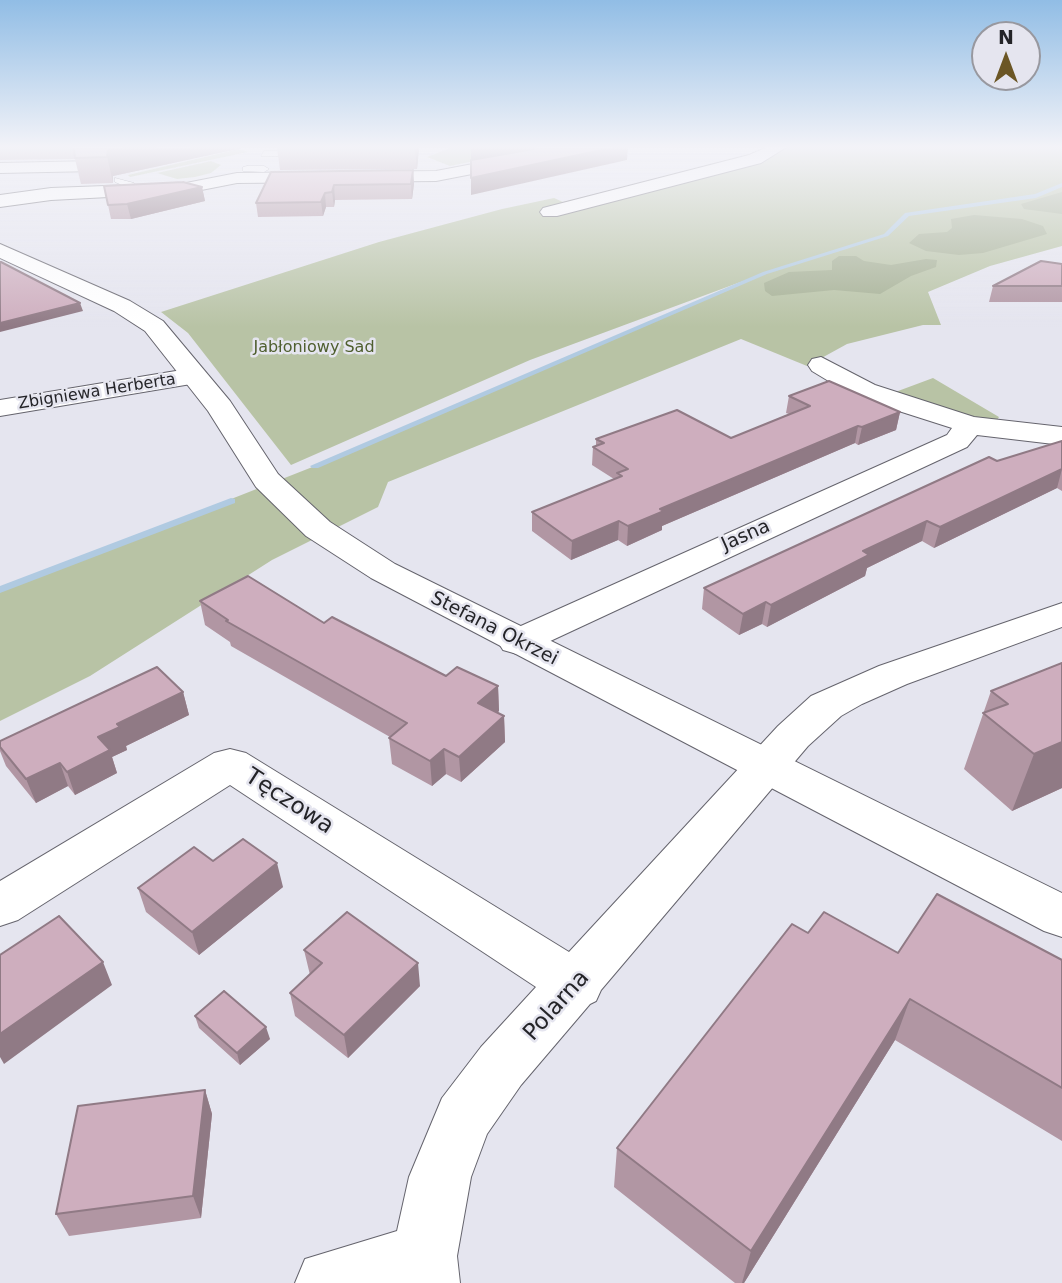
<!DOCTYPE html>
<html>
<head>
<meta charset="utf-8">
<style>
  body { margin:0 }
  #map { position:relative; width:1062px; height:1283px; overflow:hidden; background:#e5e5ef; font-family:"DejaVu Sans",sans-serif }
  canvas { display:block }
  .north { position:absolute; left:971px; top:21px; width:70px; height:70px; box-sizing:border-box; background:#e5e5ef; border:2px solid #98989f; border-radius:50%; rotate:0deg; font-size:19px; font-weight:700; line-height:28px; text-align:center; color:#242428 }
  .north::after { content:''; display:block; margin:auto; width:24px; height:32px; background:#6b5625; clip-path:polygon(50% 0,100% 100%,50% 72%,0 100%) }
</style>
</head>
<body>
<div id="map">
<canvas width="1062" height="1283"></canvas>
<div class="north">N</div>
</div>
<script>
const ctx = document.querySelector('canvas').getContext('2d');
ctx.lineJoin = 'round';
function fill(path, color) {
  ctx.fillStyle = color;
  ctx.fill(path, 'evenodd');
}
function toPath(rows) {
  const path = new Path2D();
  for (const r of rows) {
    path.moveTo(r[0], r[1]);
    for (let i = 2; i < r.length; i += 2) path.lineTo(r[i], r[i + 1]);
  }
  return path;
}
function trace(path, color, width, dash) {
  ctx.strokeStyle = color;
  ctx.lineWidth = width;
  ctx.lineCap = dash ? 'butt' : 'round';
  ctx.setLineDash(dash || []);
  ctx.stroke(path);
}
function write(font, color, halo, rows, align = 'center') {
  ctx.font = font + ' "DejaVu Sans",sans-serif';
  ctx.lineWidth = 5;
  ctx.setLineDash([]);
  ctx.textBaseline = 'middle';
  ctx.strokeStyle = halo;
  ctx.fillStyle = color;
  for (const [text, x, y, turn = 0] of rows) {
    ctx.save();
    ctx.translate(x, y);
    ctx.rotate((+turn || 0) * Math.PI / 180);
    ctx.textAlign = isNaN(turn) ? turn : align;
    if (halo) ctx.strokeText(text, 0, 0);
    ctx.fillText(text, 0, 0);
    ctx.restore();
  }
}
fill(toPath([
  [450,148,539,148,450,166,427,157],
  [769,148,1062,148,1062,246,990,266,928,292,941,325,923,325,847,344,807,366,741,339,388,482,378,507,272,560,90,676,0,721,0,590,315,466,746,280,530,360,291,465,188,333,161,312,379,242,502,209,554,198,563,202,743,161],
  [239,149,248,152,130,177,128,175],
  [211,161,221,165,211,173,195,177,177,179,157,173],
  [933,378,999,417,996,422,955,413,890,394]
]), '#b8c3a5');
fill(toPath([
  [1062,192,1062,214,1024,209,1021,204],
  [974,215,1022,219,1043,226,1047,234,983,253,959,255,926,251,909,243,919,234,947,232,952,228,951,219],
  [839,256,856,256,864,261,891,265,926,259,937,260,936,267,911,276,880,294,834,290,772,296,765,291,764,283,789,272,832,270,832,261]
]), '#a5b093');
fill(toPath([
  [1062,183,1062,187,1036,198,909,216,888,236,767,274,318,468,312,468,310,466,763,272,884,234,905,213,1035,194,1062,183],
  [231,498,235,499,235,503,0,593,0,586,231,498]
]), '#b0cae1');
const service = toPath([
  [264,151,306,151,311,154,306,157,261,156,264,151],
  [247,166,264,166,269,169,264,172,243,171,243,167,247,166],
  [115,178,134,183,131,194,123,194,124,186,115,182,115,178]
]);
const minor = toPath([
  [160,148,190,148,182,153,95,171,0,173,0,163,95,161,160,148],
  [557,148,588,148,580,153,436,181,237,183,186,193,51,200,0,207,0,195,51,188,186,183,237,173,436,171,557,148],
  [765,148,785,148,761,163,557,216,543,216,540,212,543,208,749,155,765,148],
  [821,357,875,385,974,417,1062,427,1062,445,977,435,967,447,531,650,517,654,503,650,498,642,503,634,947,435,952,428,855,397,812,371,808,365,812,359,821,357],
  [194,368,203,370,207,376,203,382,0,416,0,400,194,368],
  [1062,603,1062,627,907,684,862,704,841,716,808,746,601,990,596,1001,590,1004,521,1085,487,1134,471,1177,457,1256,460,1283,295,1283,305,1259,397,1231,409,1177,442,1098,481,1047,536,987,230,785,18,920,0,926,0,881,214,753,230,749,246,753,569,952,778,726,811,696,879,666,1062,603]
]);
const tertiary = toPath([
  [0,244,130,301,163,321,230,401,278,474,330,522,395,564,1062,893,1062,937,1044,931,371,578,306,536,256,487,208,411,145,331,114,311,0,258,0,244]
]);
trace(service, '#65646d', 1);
trace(minor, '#65646d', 2);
trace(tertiary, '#65646d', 2);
fill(service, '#fff');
fill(minor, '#fff');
fill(tertiary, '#fff');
fill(toPath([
  [0,148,242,148,113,176,113,183,81,184,75,159,0,160],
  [277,148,419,148,419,151,417,169,280,170],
  [413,170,414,184,412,199,335,200,334,207,326,207,323,216,258,217,256,203,271,172],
  [104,186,202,187,205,201,131,219,111,219],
  [1062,264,1062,302,989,302,993,286],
  [789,396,900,412,896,430,858,445,855,443,662,526,662,530,627,546,618,540,571,560,532,531,532,512,614,479,592,465,593,447,596,446,596,439,731,438,789,414,786,413],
  [1062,441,1062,491,1057,488,934,548,922,541,867,568,865,576,767,627,762,624,739,635,702,609,704,588,997,461],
  [200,601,324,623,446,676,498,686,499,711,497,713,504,716,505,742,461,782,446,774,432,786,392,764,389,738,390,737,231,646,230,642,205,625],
  [1062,663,1062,788,1012,811,964,769,991,691],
  [183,692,189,715,126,746,127,750,112,757,117,773,75,795,68,786,36,803,6,766,0,751,0,741],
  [213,861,283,887,199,955,146,912,138,888],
  [808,933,898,953,1062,960,1062,1141,895,1040,744,1283,735,1283,614,1187,617,1148],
  [304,950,420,986,348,1058,295,1016,290,993,310,975],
  [195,1016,270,1039,240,1065,199,1028],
  [205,1090,212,1114,201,1218,69,1236,56,1214]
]), '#b196a3');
fill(toPath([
  [92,148,242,148,113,176,113,183,107,156],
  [415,148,419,148,417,169],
  [471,148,545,148,471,162],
  [611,148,628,148,627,160,471,195,471,178],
  [413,170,414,184,412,199,411,184],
  [334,185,335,200,334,207,332,192],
  [202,187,205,201,131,219,127,204],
  [325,193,326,207,323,216,321,202],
  [80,303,83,311,0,332,0,323],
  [900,412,896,430,858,445,862,427],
  [858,426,855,443,662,526,662,530,627,546,628,526,660,509],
  [1062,469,1057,488,934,548,940,527],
  [619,521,618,540,571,560,572,541],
  [927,521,922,541,867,568,865,576,767,627,771,605,863,551],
  [766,602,762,624,739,635,743,614],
  [498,686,499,711,479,729,478,703],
  [183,692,189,715,126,746,127,750,112,757,117,773,75,795,67,772,98,737,117,724],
  [504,716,505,742,461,782,459,757],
  [1062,742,1062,788,1012,811,1034,754],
  [444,749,446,774,432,786,430,761],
  [60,763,68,786,36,803,26,779],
  [277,863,283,887,199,955,192,932],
  [103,962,112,985,4,1064,0,1057,0,1034],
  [418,963,420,986,348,1058,344,1035],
  [910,999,895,1040,744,1283,742,1283,751,1251],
  [266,1027,270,1039,240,1065,237,1053],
  [205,1090,212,1114,201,1218,193,1196]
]), '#907a85');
const building = toPath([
  [74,148,121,148,108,150,107,157,75,158,74,148],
  [539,148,611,148,471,178,471,160,539,148],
  [413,170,411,184,334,185,332,192,325,193,321,202,256,203,271,172,413,170],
  [183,182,202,187,127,204,108,205,104,186,183,182],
  [1041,261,1062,264,1062,286,993,286,1041,261],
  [0,262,1,262,80,303,0,323,0,262],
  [829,381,900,412,862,427,858,426,660,509,664,511,628,526,619,521,572,541,532,512,622,476,617,473,628,469,593,447,604,443,596,439,677,410,731,438,810,406,789,396,829,381],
  [1062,441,1062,469,940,527,927,521,863,551,869,555,771,605,766,602,743,614,704,588,989,457,997,461,1062,441],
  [248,576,324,623,332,617,446,676,457,667,498,686,478,703,504,716,459,757,444,749,430,761,389,738,407,723,226,621,228,620,200,601,248,576],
  [1062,663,1062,742,1034,754,983,713,1008,704,991,691,1062,663],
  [157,667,183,692,117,724,120,727,98,737,110,750,67,772,60,763,26,779,0,747,0,741,157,667],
  [243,839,277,863,192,932,138,888,194,847,213,861,243,839],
  [937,894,1062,960,1062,1088,910,999,751,1251,617,1148,792,924,808,933,824,912,898,953,937,894],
  [347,912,418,963,344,1035,290,993,322,963,304,950,347,912],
  [59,916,103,962,0,1034,0,955,59,916],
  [224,991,266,1027,237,1053,195,1016,224,991],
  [205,1090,193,1196,56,1214,78,1106,205,1090]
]);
fill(building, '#ceaebe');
trace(building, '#907a85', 2);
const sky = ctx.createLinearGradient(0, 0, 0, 327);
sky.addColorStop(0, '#91bde5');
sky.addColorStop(0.45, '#f3f3f8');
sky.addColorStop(1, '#f3f3f800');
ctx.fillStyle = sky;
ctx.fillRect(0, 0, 1062, 327);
write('16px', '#4f5f2f', '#e5e5ef', [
  ["Jabłoniowy Sad",314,348]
]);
write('16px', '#242428', '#e5e5ef', [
  ["Zbigniewa Herberta",97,392,-9]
]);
write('19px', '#242428', '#e5e5ef', [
  ["Jasna",746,536,-24],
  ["Stefana Okrzei",494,629,27]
]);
write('23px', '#242428', '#e5e5ef', [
  ["Tęczowa",289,802,33],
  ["Polarna",557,1006,-48]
]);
</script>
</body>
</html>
